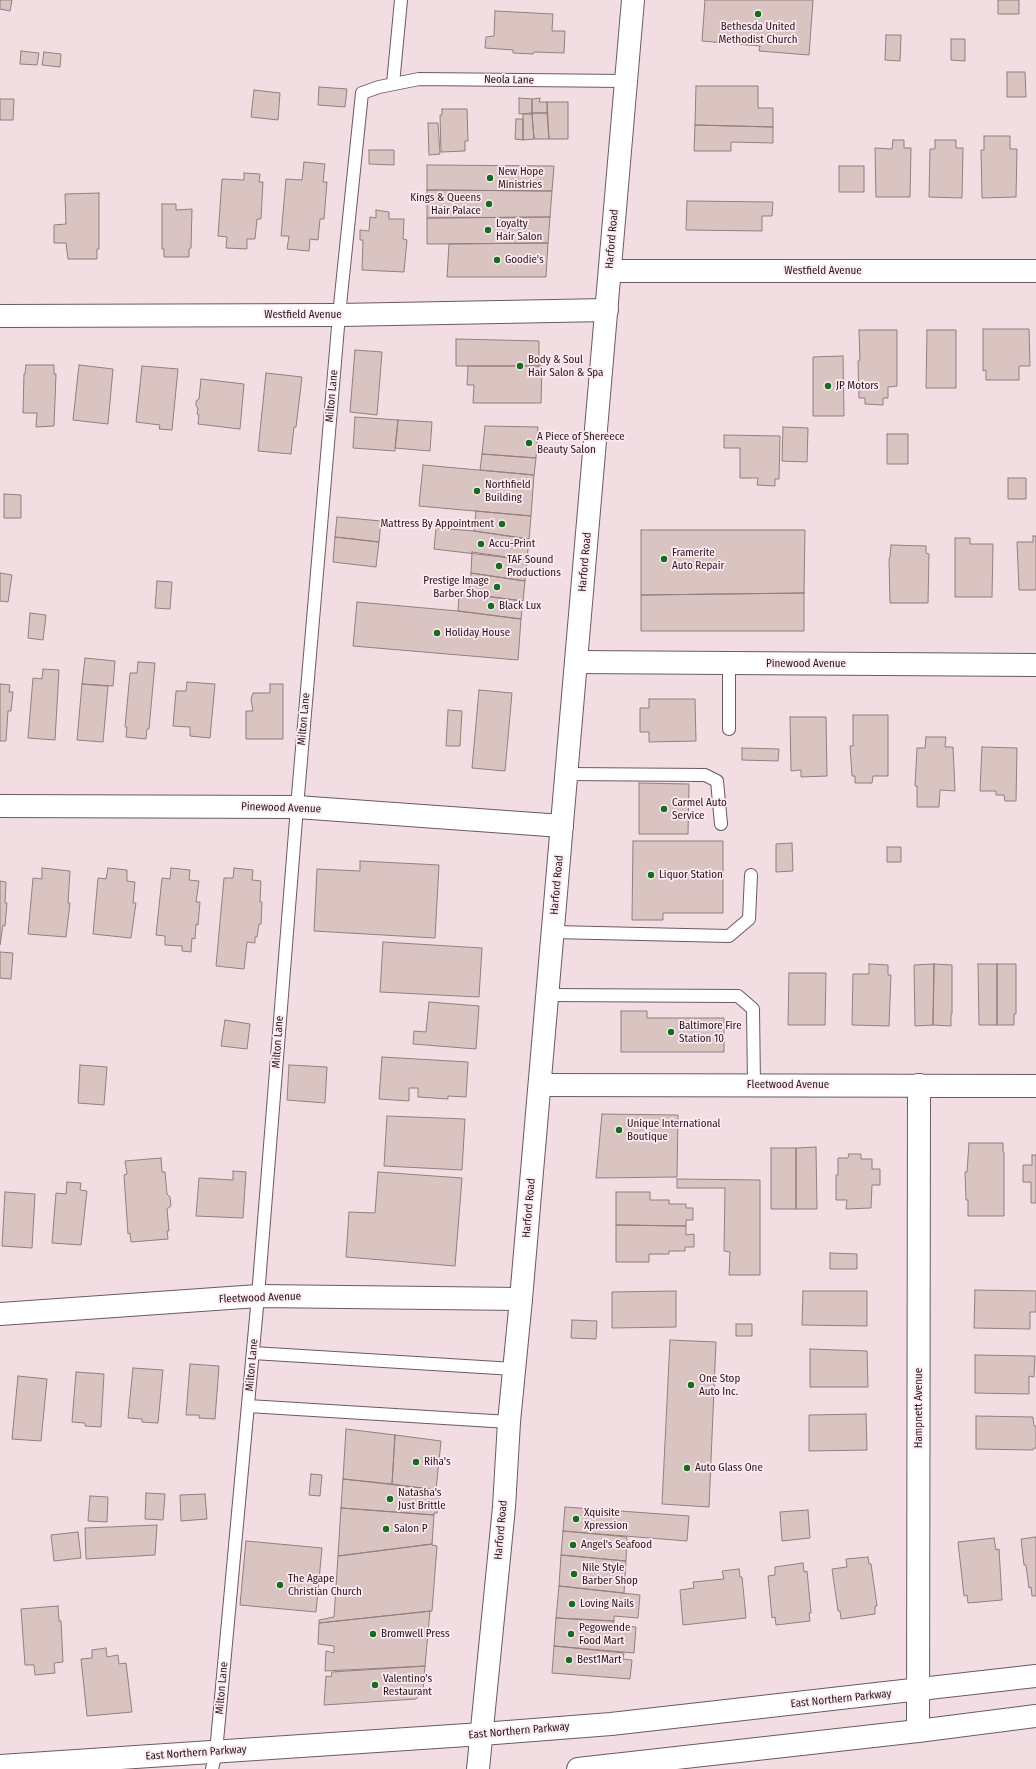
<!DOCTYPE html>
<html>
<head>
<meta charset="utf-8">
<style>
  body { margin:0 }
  canvas { display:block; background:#f2dde3 }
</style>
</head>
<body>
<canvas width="1036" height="1769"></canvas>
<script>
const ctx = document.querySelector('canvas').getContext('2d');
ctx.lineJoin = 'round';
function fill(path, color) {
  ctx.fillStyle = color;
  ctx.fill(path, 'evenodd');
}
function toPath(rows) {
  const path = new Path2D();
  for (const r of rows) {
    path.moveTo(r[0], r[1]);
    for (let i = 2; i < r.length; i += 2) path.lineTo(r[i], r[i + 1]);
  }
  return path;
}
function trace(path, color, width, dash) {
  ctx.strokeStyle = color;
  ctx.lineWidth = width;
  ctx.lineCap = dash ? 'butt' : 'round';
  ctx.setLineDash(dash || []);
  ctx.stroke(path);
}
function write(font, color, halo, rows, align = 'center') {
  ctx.font = font + ' "Fira Sans Condensed",sans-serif';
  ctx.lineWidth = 3.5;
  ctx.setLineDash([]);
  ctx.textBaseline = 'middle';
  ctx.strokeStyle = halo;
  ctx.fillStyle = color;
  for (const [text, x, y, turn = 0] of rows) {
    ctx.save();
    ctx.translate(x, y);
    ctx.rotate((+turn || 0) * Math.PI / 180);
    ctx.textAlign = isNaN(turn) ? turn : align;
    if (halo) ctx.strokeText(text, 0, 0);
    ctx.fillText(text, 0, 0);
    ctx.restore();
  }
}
const building = toPath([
  [0,0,12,0,10,11,0,9,0,0],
  [705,0,813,0,809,55,759,51,760,46,702,41,705,0],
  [998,0,1019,0,1019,14,998,14,998,0],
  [495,11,553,14,552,31,565,31,564,53,534,52,533,54,513,53,513,50,485,48,486,37,494,36,495,11],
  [886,35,901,35,900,61,885,60,886,35],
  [951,39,965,39,965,61,951,60,951,39],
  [21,51,39,53,37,65,20,64,21,51],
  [44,52,61,54,60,67,42,65,44,52],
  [1007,72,1025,72,1026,97,1007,97,1007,72],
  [696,86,758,86,758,108,773,108,773,127,695,125,696,86],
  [319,87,347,89,345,107,318,105,319,87],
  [254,90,280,93,278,120,251,117,254,90],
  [519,98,532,99,532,113,519,114,519,98],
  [540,98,539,102,547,102,547,113,532,113,532,99,540,98],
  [0,99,14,99,13,120,0,120,0,99],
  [547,102,568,102,568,139,549,139,547,102],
  [442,109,467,109,468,141,465,141,465,151,441,152,440,115,442,115,442,109],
  [532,113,547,113,549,139,534,139,532,113],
  [532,114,534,139,523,140,523,114,532,114],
  [516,119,523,119,523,140,515,139,516,119],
  [428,123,438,123,440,154,429,155,428,123],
  [695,125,773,127,773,143,731,142,731,151,694,151,695,125],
  [984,136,1010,136,1010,149,1017,149,1016,197,982,198,981,150,984,150,984,136],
  [893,140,904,140,904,148,911,148,910,197,876,197,875,148,892,149,893,140],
  [935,140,956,140,956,148,963,148,962,198,929,197,930,149,935,149,935,140],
  [369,150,394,150,394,165,369,164,369,150],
  [304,162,325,164,323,182,327,182,324,219,320,219,318,240,310,239,309,251,287,249,289,236,281,236,286,179,302,180,304,162],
  [427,165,554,166,552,191,427,190,427,165],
  [839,166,864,166,864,192,839,192,839,166],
  [244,173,260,174,259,182,263,182,261,219,257,219,255,239,247,239,247,249,226,248,227,237,218,236,222,179,244,180,244,173],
  [427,190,552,191,550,217,427,218,427,190],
  [99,193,99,249,97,249,97,259,68,259,66,243,54,243,54,225,66,224,65,194,99,193],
  [687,201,773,202,772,216,762,216,762,231,686,230,687,201],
  [162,204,176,204,176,210,192,209,191,248,189,249,189,257,164,257,164,249,162,249,162,204],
  [376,210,389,212,389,219,404,219,403,239,407,240,404,272,362,270,363,240,360,240,360,230,369,231,370,217,376,218,376,210],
  [550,217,548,243,427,244,427,218,550,217],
  [548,243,546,277,447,277,449,244,548,243],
  [983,329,1029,329,1030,366,1019,366,1019,380,986,380,986,370,983,371,983,329],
  [859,330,897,330,897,386,888,387,888,398,883,398,883,405,865,404,865,398,859,398,858,361,860,360,859,330],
  [927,330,956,330,956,388,926,388,927,330],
  [456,339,539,341,539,366,456,366,456,339],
  [355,350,382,352,377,415,350,412,355,350],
  [843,356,844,416,813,416,813,357,843,356],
  [26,365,54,365,54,374,56,374,54,426,36,427,37,413,23,413,24,374,25,374,26,365],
  [79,365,113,369,108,424,73,420,79,365],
  [142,366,178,369,172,430,159,429,160,425,136,422,142,366],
  [468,366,542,366,541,403,473,403,474,385,467,385,468,366],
  [266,373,302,377,296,427,294,427,291,454,258,451,266,373],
  [201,379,244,384,240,429,198,424,199,415,197,414,198,408,196,406,196,401,199,399,201,379],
  [355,417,398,420,395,451,353,448,355,417],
  [398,420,432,422,430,451,395,448,398,420],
  [485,426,538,427,536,458,482,454,485,426],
  [783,427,808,428,807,462,782,461,783,427],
  [887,434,908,434,908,464,887,464,887,434],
  [724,435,780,436,779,479,775,479,775,486,757,485,758,478,740,478,740,448,724,448,724,435],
  [482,454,536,458,534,475,480,470,482,454],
  [423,465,534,475,531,516,419,506,423,465],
  [1008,478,1026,478,1026,499,1008,499,1008,478],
  [4,494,21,495,21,518,4,518,4,494],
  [476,511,531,516,529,539,474,531,476,511],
  [337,517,381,521,379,542,335,537,337,517],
  [436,528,474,531,529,539,527,560,434,549,436,528],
  [641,530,805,530,804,593,641,595,641,530],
  [1033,536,1036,536,1036,590,1019,590,1017,542,1033,542,1033,536],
  [335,537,379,542,376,567,333,562,335,537],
  [955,538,970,538,970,544,993,544,992,597,955,597,955,538],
  [891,545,926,546,926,553,929,554,928,603,890,603,889,559,890,557,891,545],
  [472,552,527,560,525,581,471,573,472,552],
  [0,573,12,575,8,602,0,601,0,573],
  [471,573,525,581,523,601,469,594,471,573],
  [157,581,172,582,170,609,155,608,157,581],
  [804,593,804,631,641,631,641,595,804,593],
  [469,594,523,601,521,619,458,611,459,595,469,596,469,594],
  [357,602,458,611,521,619,518,660,353,646,357,602],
  [30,613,46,615,43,640,28,638,30,613],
  [85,658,115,661,113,686,82,684,85,658],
  [138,662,155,663,149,729,147,729,146,739,126,737,127,727,125,727,130,673,137,673,138,662],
  [43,669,59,670,55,740,28,738,33,678,42,679,43,669],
  [187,682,215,684,210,738,190,736,190,727,173,726,176,691,186,691,187,682],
  [0,684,10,685,9,692,13,692,11,711,8,711,6,741,0,741,0,684],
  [82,684,108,686,103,742,77,740,82,684],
  [270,684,283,684,283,739,246,739,246,711,253,711,251,699,253,693,270,693,270,684],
  [479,690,512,693,505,771,472,768,479,690],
  [649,699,695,699,696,741,649,742,649,732,640,732,640,708,649,708,649,699],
  [448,710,462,711,460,746,446,746,448,710],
  [853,715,888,715,888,776,873,776,872,783,855,783,855,776,852,776,850,746,853,746,853,715],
  [790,717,826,717,827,776,801,777,801,770,791,771,790,717],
  [926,737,946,737,945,747,953,747,955,791,940,790,939,807,917,807,917,786,915,786,917,748,925,748,926,737],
  [982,747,1017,748,1016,801,1005,801,1004,795,996,795,996,791,980,791,982,747],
  [742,748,779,749,778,761,742,760,742,748],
  [639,783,689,784,688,834,639,834,639,783],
  [633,841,723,841,723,913,663,913,663,920,632,920,633,841],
  [792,843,793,871,776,872,776,844,792,843],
  [887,847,901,847,901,862,887,862,887,847],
  [360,861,439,865,435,938,314,931,317,869,360,871,360,861],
  [42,868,70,871,68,903,70,903,66,937,28,934,33,878,42,879,42,868],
  [108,868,127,870,127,881,135,882,133,903,136,903,131,938,93,934,98,878,106,879,108,868],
  [171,868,190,870,189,880,199,881,196,902,200,902,198,925,196,924,195,939,192,938,191,952,182,951,182,946,165,945,165,936,156,935,162,878,170,879,171,868],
  [234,868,253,870,252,880,261,881,260,902,262,902,261,924,259,924,257,937,255,937,255,943,247,942,244,969,216,966,224,878,233,878,234,868],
  [0,881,6,882,5,903,7,903,5,926,3,925,0,945,0,881],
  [383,942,482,948,479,997,380,992,383,942],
  [0,952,13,953,11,979,0,978,0,952],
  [869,964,888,965,888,975,891,975,889,1026,852,1025,853,974,869,974,869,964],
  [934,964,933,1025,915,1026,914,965,934,964],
  [934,964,952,965,952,1014,951,1014,951,1026,933,1025,934,964],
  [978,964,997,964,997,1025,979,1025,978,964],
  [997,964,1016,964,1016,1014,1014,1014,1014,1025,997,1025,997,964],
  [789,973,826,973,825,1025,788,1025,789,973],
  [429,1002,479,1006,476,1049,413,1044,414,1031,426,1032,429,1002],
  [621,1011,647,1011,647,1018,724,1018,724,1052,621,1052,621,1011],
  [225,1020,250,1024,247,1049,221,1046,225,1020],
  [382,1057,468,1062,466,1097,448,1096,448,1099,418,1097,418,1088,409,1088,409,1101,379,1099,382,1057],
  [80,1065,107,1067,104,1105,78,1103,80,1065],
  [289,1065,327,1067,325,1103,287,1100,289,1065],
  [602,1114,678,1115,677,1177,596,1178,602,1114],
  [387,1116,465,1119,462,1170,384,1166,387,1116],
  [969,1143,1003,1143,1003,1152,1004,1152,1004,1216,968,1216,968,1200,966,1200,965,1172,967,1172,969,1143],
  [816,1147,817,1209,796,1209,796,1148,816,1147],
  [771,1148,796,1148,796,1209,771,1209,771,1148],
  [849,1154,861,1154,861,1159,872,1159,872,1169,880,1169,880,1185,872,1185,871,1208,846,1209,847,1200,836,1200,836,1175,838,1175,838,1158,848,1158,849,1154],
  [1032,1155,1036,1155,1036,1203,1031,1203,1031,1182,1023,1182,1023,1165,1032,1165,1032,1155],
  [161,1158,162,1172,165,1172,167,1194,170,1197,171,1206,167,1209,169,1231,167,1231,168,1239,131,1242,130,1233,128,1234,124,1175,127,1174,125,1161,161,1158],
  [233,1171,246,1172,243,1218,196,1216,199,1178,233,1180,233,1171],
  [378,1172,462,1178,455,1266,346,1257,349,1212,375,1213,378,1172],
  [677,1179,760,1180,760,1275,729,1275,730,1252,724,1251,725,1188,677,1188,677,1179],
  [67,1182,81,1183,80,1190,87,1191,81,1245,52,1243,56,1193,66,1194,67,1182],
  [5,1192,35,1194,32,1248,2,1246,5,1192],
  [616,1192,650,1192,650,1200,669,1200,669,1204,686,1204,686,1208,693,1208,693,1220,686,1220,686,1226,616,1225,616,1192],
  [616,1225,686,1226,686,1235,694,1234,694,1247,685,1247,685,1251,669,1251,669,1254,649,1254,649,1262,616,1262,616,1225],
  [830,1253,857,1254,857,1269,830,1269,830,1253],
  [975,1290,1036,1291,1036,1312,1030,1312,1030,1329,974,1328,975,1290],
  [676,1291,676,1327,612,1328,612,1292,676,1291],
  [803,1291,867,1291,867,1326,802,1325,803,1291],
  [572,1320,597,1321,596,1339,571,1338,572,1320],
  [736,1324,752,1324,752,1336,736,1336,736,1324],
  [670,1340,716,1342,709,1507,662,1504,670,1340],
  [810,1349,867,1351,868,1387,810,1387,810,1349],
  [975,1355,1035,1356,1034,1377,1029,1376,1029,1394,975,1393,975,1355],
  [190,1364,219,1366,215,1419,199,1418,199,1415,186,1415,190,1364],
  [133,1368,163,1370,158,1423,142,1422,142,1419,128,1418,133,1368],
  [76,1372,104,1374,101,1427,85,1426,85,1423,72,1422,76,1372],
  [18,1376,47,1379,41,1441,12,1439,18,1376],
  [866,1414,867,1450,809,1451,809,1415,866,1414],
  [976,1416,1033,1417,1034,1426,1036,1426,1036,1448,1034,1448,1033,1450,976,1449,976,1416],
  [346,1429,395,1435,392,1484,343,1479,346,1429],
  [395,1435,441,1441,436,1490,392,1484,395,1435],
  [311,1474,322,1475,320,1496,309,1495,311,1474],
  [343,1479,440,1490,437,1513,434,1513,434,1515,341,1508,343,1479],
  [146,1493,165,1494,163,1520,145,1519,146,1493],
  [205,1494,207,1519,181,1521,180,1495,205,1494],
  [90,1496,108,1497,107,1522,88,1521,90,1496],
  [565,1507,689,1516,687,1541,563,1531,565,1507],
  [341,1508,434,1515,432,1544,338,1556,341,1508],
  [808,1510,810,1538,782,1541,780,1512,808,1510],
  [157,1525,155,1555,86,1559,85,1528,157,1525],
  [563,1531,627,1537,626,1561,561,1555,563,1531],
  [78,1532,81,1558,54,1561,51,1535,78,1532],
  [1036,1537,1036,1596,1032,1596,1031,1587,1029,1588,1026,1565,1024,1565,1021,1539,1036,1537],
  [994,1538,996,1550,999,1549,1002,1600,968,1603,967,1595,964,1596,958,1542,994,1538],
  [246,1541,322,1548,316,1612,240,1605,246,1541],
  [432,1544,432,1545,437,1546,432,1611,319,1623,319,1620,334,1617,338,1556,432,1544],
  [561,1555,626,1561,624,1593,559,1586,561,1555],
  [868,1557,869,1564,871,1564,877,1606,875,1606,875,1614,841,1619,840,1611,838,1611,832,1569,847,1567,846,1559,868,1557],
  [803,1563,804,1572,807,1571,811,1613,809,1613,810,1621,776,1625,775,1617,772,1618,768,1576,775,1575,775,1567,803,1563],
  [739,1569,740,1577,742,1577,746,1618,683,1625,680,1590,694,1588,693,1582,724,1579,722,1571,739,1569],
  [559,1586,640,1595,638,1618,614,1616,614,1621,556,1618,559,1586],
  [58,1606,59,1621,61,1621,63,1662,54,1663,55,1673,35,1675,34,1665,25,1665,21,1609,58,1606],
  [430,1611,425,1666,325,1671,326,1651,334,1653,334,1646,318,1644,319,1623,430,1611],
  [556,1618,614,1621,613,1625,636,1627,634,1653,554,1646,556,1618],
  [554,1646,624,1653,623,1659,632,1660,630,1679,552,1673,554,1646],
  [106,1648,107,1657,118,1655,119,1664,126,1663,132,1712,87,1716,81,1659,92,1658,92,1650,106,1648],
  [425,1666,423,1692,416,1699,324,1705,326,1676,331,1677,332,1672,425,1666]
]);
fill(building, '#dac4c2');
trace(building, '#937f7d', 1);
const service = toPath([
  [393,84,401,0],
  [729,663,729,729],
  [567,774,705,775,717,781,721,824],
  [553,932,729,936,749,919,751,875],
  [547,995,738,996,753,1009,754,1086],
  [253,1353,514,1369],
  [248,1406,509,1422],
  [212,1769,216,1752,258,1296,297,807,339,315,362,93,379,87,419,79,626,81]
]);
const minor = toPath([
  [610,271,1036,271],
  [0,316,339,315,607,310],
  [576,662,1036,665],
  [0,806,297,807,562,826],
  [540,1085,1036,1086],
  [0,1314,258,1296,521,1299],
  [918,1731,919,1085]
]);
const primary = toPath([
  [0,1766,482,1734,611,1724,1036,1676],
  [478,1769,504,1507,509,1422,521,1299,633,0],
  [578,1769,918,1731,1036,1716]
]);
trace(service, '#6c5a60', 14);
trace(minor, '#6c5a60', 24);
trace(primary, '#6c5a60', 24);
trace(service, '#fff', 12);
trace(minor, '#fff', 22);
trace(primary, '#fff', 22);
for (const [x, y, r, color] of [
  [758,14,4,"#11701d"],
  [490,178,4,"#11701d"],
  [489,204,4,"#11701d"],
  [488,230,4,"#11701d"],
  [497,260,4,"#11701d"],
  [520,366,4,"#11701d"],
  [828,386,4,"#11701d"],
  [529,443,4,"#11701d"],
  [477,491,4,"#11701d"],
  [502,524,4,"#11701d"],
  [481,544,4,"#11701d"],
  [664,559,4,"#11701d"],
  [499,566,4,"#11701d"],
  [497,587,4,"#11701d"],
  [491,606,4,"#11701d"],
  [437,633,4,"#11701d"],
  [664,809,4,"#11701d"],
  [651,875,4,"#11701d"],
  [671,1032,4,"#11701d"],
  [619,1130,4,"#11701d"],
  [691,1385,4,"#11701d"],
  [416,1462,4,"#11701d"],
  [687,1468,4,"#11701d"],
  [390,1499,4,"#11701d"],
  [576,1519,4,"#11701d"],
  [386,1529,4,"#11701d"],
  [573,1545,4,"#11701d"],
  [574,1574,4,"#11701d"],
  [280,1585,4,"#11701d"],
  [572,1604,4,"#11701d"],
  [373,1634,4,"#11701d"],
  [571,1634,4,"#11701d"],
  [569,1660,4,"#11701d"],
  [375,1685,4,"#11701d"]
]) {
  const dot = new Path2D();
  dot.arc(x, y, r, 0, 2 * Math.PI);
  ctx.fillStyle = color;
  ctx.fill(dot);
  trace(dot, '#ffeaf1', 1.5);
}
write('11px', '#20191c', '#ffeaf1', [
  ["Bethesda United",758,27,"center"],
  ["Methodist Church",758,40,"center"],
  ["New Hope",498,172],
  ["Ministries",498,185],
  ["Kings & Queens",481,198,"right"],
  ["Hair Palace",481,211,"right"],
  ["Loyalty",496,224],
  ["Hair Salon",496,237],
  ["Goodie's",505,260],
  ["Body & Soul",528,360],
  ["Hair Salon & Spa",528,373],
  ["JP Motors",836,386],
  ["A Piece of Shereece",537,437],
  ["Beauty Salon",537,450],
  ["Northfield",485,485],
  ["Building",485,498],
  ["Mattress By Appointment",494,524,"right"],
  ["Accu-Print",489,544],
  ["Framerite",672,553],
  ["Auto Repair",672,566],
  ["TAF Sound",507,560],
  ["Productions",507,573],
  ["Prestige Image",489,581,"right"],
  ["Barber Shop",489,594,"right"],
  ["Black Lux",499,606],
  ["Holiday House",445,633],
  ["Carmel Auto",672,803],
  ["Service",672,816],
  ["Liquor Station",659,875],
  ["Baltimore Fire",679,1026],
  ["Station 10",679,1039],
  ["Unique International",627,1124],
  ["Boutique",627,1137],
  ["One Stop",699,1379],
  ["Auto Inc.",699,1392],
  ["Riha's",424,1462],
  ["Auto Glass One",695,1468],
  ["Natasha's",398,1493],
  ["Just Brittle",398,1506],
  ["Xquisite",584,1513],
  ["Xpression",584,1526],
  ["Salon P",394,1529],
  ["Angel's Seafood",581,1545],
  ["Nile Style",582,1568],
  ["Barber Shop",582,1581],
  ["The Agape",288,1579],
  ["Christian Church",288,1592],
  ["Loving Nails",580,1604],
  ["Pegowende",579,1628],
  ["Food Mart",579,1641],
  ["Bromwell Press",381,1634],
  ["Best1Mart",577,1660],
  ["Valentino's",383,1679],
  ["Restaurant",383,1692]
], 'left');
write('11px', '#20191c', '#ffeaf1', [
  ["Neola Lane",509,80,1],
  ["Harford Road",612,239,-85],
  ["Westfield Avenue",823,271],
  ["Westfield Avenue",303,315],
  ["Milton Lane",332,396,-85],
  ["Harford Road",585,562,-85],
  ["Pinewood Avenue",806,664],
  ["Milton Lane",304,719,-85],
  ["Pinewood Avenue",281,808,2],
  ["Harford Road",557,885,-85],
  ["Milton Lane",278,1042,-86],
  ["Fleetwood Avenue",788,1085],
  ["Harford Road",529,1208,-85],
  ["Fleetwood Avenue",260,1298,-2],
  ["Milton Lane",252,1365,-85],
  ["Hampnett Avenue",919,1408,-90],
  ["Harford Road",501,1530,-85],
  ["Milton Lane",222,1688,-85],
  ["East Northern Parkway",841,1699,-6],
  ["East Northern Parkway",519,1731,-5],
  ["East Northern Parkway",196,1753,-4]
]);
</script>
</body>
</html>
